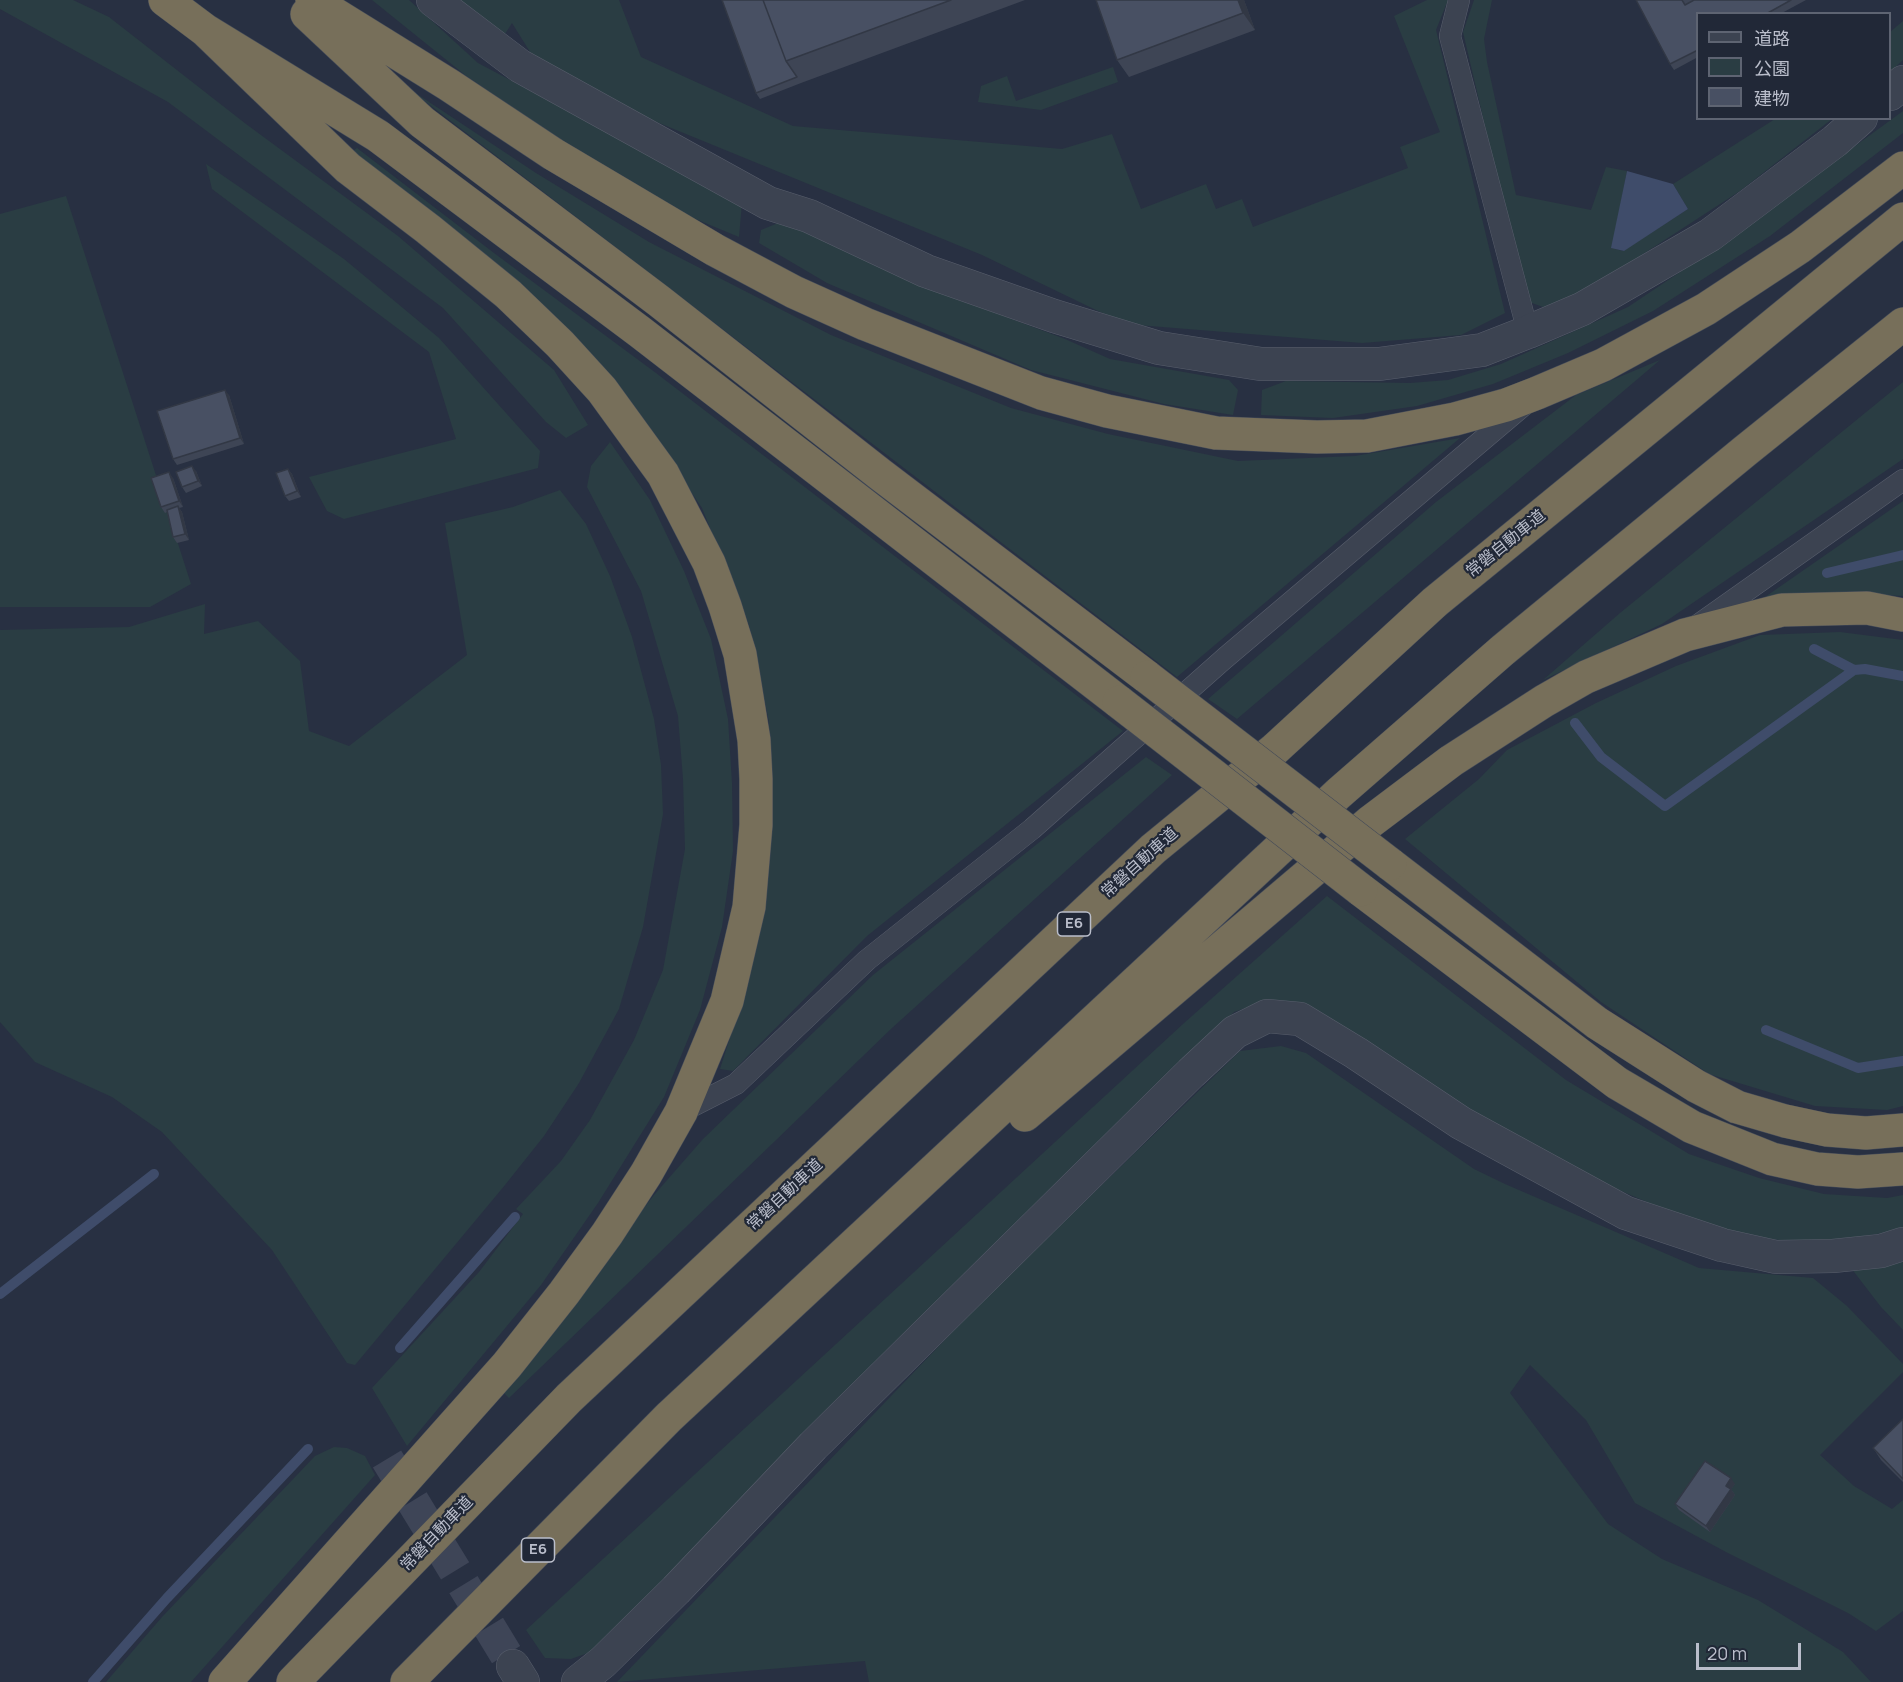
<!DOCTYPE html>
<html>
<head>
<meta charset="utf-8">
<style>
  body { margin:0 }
  #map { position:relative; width:1903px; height:1682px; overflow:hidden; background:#283042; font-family:Manrope,"Noto Sans JP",sans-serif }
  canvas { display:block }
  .legend { position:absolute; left:1696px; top:12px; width:195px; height:108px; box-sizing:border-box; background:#212837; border:2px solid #5e6472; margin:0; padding:8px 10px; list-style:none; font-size:18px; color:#babecb }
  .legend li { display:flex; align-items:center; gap:12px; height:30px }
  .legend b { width:30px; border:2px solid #5e6472 }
  .scale { position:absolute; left:1696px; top:1643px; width:105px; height:27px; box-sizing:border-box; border:3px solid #babecb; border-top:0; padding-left:8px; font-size:18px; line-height:21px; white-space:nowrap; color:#babecb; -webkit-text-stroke:4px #212837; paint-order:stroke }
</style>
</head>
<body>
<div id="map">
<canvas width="1903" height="1682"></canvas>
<ul class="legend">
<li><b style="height:8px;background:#3c4351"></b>道路</li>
<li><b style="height:16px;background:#2a3d43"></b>公園</li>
<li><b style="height:16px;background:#485063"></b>建物</li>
</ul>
<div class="scale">20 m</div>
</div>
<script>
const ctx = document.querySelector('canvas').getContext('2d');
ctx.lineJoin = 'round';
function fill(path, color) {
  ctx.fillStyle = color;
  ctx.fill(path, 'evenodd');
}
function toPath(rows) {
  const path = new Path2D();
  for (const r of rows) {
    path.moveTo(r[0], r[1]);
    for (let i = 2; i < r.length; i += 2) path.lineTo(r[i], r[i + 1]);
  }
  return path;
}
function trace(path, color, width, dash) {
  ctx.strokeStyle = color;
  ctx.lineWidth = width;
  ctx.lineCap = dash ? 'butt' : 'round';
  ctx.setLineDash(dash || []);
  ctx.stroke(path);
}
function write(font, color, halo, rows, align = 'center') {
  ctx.font = font + ' Manrope,"Noto Sans JP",sans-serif';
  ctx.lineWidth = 4.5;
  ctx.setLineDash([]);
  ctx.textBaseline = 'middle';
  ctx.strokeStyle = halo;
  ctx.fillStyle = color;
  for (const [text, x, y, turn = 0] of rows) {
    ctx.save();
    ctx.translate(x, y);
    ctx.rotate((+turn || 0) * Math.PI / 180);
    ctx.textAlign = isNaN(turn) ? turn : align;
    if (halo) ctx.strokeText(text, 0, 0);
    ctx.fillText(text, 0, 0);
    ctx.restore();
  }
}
fill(toPath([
  [0,0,73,0,109,17,246,124,398,236,554,370,588,425,566,438,546,422,443,308,168,102,0,9],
  [372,0,409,0,478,63,742,203,739,237,681,213,579,153,465,75],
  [442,0,619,0,641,57,793,126,1062,149,1112,134,1141,209,1206,184,1216,209,1242,199,1253,227,1408,168,1400,147,1440,132,1394,16,1427,0,1448,0,1436,30,1505,313,1461,335,1362,343,1125,324,982,255,620,107,537,63,512,23,505,34],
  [1474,0,1492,0,1484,39,1487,62,1516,195,1591,210,1606,167,1627,171,1612,248,1623,251,1688,209,1673,184,1775,119,1832,119,1740,191,1614,273,1549,309,1526,301,1463,32],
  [1903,21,1903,60,1890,72,1890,32],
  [1113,67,1118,82,1041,110,978,102,981,86,1007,76,1016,101],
  [405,86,536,173,649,242,831,335,1011,408,1108,434,1238,461,1355,456,1460,438,1177,677],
  [1903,111,1903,133,1770,236,1653,311,1568,353,1493,384,1417,406,1333,418,1261,415,1262,390,1286,381,1410,383,1448,380,1501,364,1628,307,1707,254],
  [357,148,494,253,656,373,1123,731,867,936,733,1071,720,1069,739,1009,770,823,769,722,749,625,702,508,652,434,350,153],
  [206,164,344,259,439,338,540,451,538,468,344,519,327,511,309,477,456,439,429,352,212,189],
  [66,196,191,584,150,607,0,607,0,214],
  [783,221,929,288,1065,339,1110,359,1229,380,1238,390,1233,415,1164,404,1031,370,827,283,759,243,761,230],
  [1660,360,1237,719,1208,699,1436,502,1576,395],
  [1903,382,1903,459,1662,624,1543,680,1620,613],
  [610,442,650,500,684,571,711,639,728,719,732,783,733,851,722,927,700,1010,664,1097,598,1203,541,1285,407,1446,372,1388,479,1272,523,1214,516,1209,561,1161,590,1120,634,1040,663,970,685,849,683,779,678,716,641,591,587,487,591,466],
  [560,490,586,524,610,576,632,637,654,719,661,765,663,814,643,927,619,1009,579,1083,544,1136,505,1185,355,1365,347,1363,272,1250,162,1132,112,1097,35,1062,0,1022,0,630,129,627,205,604,204,634,258,621,300,661,309,731,349,746,467,655,445,523,513,507],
  [1903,501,1903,596,1846,593,1765,597],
  [1840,632,1903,640,1903,1106,1887,1110,1815,1106,1709,1074,1601,1002,1405,839,1479,779,1507,750,1596,703,1676,666,1760,635],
  [1146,757,1172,775,892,1028,509,1398,501,1390,654,1195,703,1139,873,975],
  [1327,896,1566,1080,1689,1154,1759,1178,1824,1194,1887,1198,1903,1195,1903,1228,1895,1231,1817,1244,1761,1238,1691,1221,1598,1181,1484,1122,1400,1067,1321,1012,1300,1005,1263,1002,1234,1012,602,1648,571,1659,545,1658,526,1630,1183,1024],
  [1281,1046,1306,1053,1474,1169,1505,1184,1699,1268,1813,1278,1847,1306,1903,1364,1903,1372,1820,1455,1854,1486,1892,1509,1903,1500,1903,1611,1876,1631,1848,1613,1726,1552,1635,1503,1586,1420,1530,1365,1510,1393,1608,1524,1662,1559,1758,1600,1843,1652,1871,1682,869,1682,865,1661,617,1682,984,1299,1240,1051],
  [1903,1258,1903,1330,1881,1307,1851,1268],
  [334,1447,347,1448,365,1456,375,1475,191,1682,106,1682,162,1617,315,1456]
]), '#2a3d43');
fill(toPath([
  [1627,171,1673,184,1688,209,1624,251,1611,248]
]), '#3f4c6a');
trace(toPath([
  [1827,573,1903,555],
  [1814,649,1854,670],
  [1575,723,1601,757,1665,806,1854,670,1865,669,1903,676],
  [1766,1030,1858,1068,1903,1061],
  [0,1294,154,1174],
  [400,1348,515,1217],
  [93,1682,167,1598,308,1449]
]), '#3f4c6a', 10);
trace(toPath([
  [387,1459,513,1666]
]), '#3e4557', 33, [33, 16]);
const service = toPath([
  [1459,0,1450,36,1528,332],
  [1698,625,1903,480],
  [681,1112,736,1084,867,960,1032,829,1225,658,1525,404]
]);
const minor = toPath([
  [433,0,520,66,768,203,809,216,926,271,1054,316,1159,348,1261,364,1379,364,1482,350,1528,332,1582,309,1710,235,1835,141,1861,118],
  [1890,94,1903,82],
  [513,1666,523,1682],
  [578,1682,603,1662,676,1590,813,1446,1191,1073,1235,1032,1267,1016,1300,1019,1356,1053,1461,1123,1626,1213,1722,1245,1776,1257,1833,1256,1881,1251,1903,1244]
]);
const motorway = toPath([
  [165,0,205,30,378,136,640,332,1119,702],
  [312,0,449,85,553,154,715,250,794,292,865,324,1041,393,1107,411,1216,433,1317,437,1367,436,1455,419,1506,405,1537,393,1603,365,1706,309,1800,247,1903,168],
  [307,14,422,122,659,301,881,475,1147,677],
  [205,30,348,168,428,229,508,294,560,344,602,390,663,474,709,563,725,606,740,654,754,740,756,779,756,825,749,907,727,1001,681,1112,646,1174,607,1234,564,1293,507,1365,225,1682],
  [1390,864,1597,1023,1696,1086,1737,1107,1785,1121,1827,1130,1866,1133,1903,1130],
  [1361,890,1617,1083,1692,1127,1772,1159,1817,1169,1858,1172,1903,1169],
  [1025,1115,1370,822,1451,761,1544,701,1586,677,1685,635,1782,610,1867,608,1903,615],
  [293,1682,569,1398,1153,849,1275,749,1435,602,1903,219],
  [407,1682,669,1417,1339,793,1503,650,1745,451,1903,324]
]);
trace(service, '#585e6c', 22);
trace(minor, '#585e6c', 34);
trace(motorway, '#444b59', 34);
trace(service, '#3c4351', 21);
trace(minor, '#3c4351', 33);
trace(motorway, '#776f5a', 33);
const motorwayBridge = toPath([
  [1147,677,1390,864],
  [1119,702,1361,890]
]);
trace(motorwayBridge, '#444b59', 34, []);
trace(motorwayBridge, '#776f5a', 33);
fill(toPath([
  [722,0,1025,0,801,83,760,99,756,93],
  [1096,0,1244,0,1255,30,1129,77,1117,60],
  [1636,0,1806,0,1780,14,1698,14,1698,57,1674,70,1670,64],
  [229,395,244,444,177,465,173,459],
  [288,469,292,474,301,497,289,501,285,496],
  [196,471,202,486,186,493,182,487],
  [173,478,183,507,179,508,182,512,189,540,177,543,173,537,167,512,165,513,161,507],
  [1903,1419,1903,1482,1881,1460,1873,1448],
  [1735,1484,1731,1489,1735,1495,1710,1532,1679,1510,1675,1504]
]), '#3e4555');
fill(toPath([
  [1238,0,1244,0,1255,30,1243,13],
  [225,390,229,395,244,444,240,438],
  [192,466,196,471,202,486,198,481],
  [288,469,292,474,301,497,297,491],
  [169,472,173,478,183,507,179,501],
  [178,506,182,512,189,540,185,534],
  [1731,1478,1735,1484,1730,1491,1726,1486],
  [1731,1489,1735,1495,1710,1532,1706,1526]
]), '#323845');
const building = toPath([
  [722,0,763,0,786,61,797,77,756,93,722,0],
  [763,0,951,0,786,61,763,0],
  [1096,0,1238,0,1243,13,1117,60,1096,0],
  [1636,0,1682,0,1685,5,1694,0,1791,0,1766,14,1698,14,1698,50,1670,64,1636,0],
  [225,390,240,438,173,459,157,411,225,390],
  [192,466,198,481,182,487,176,472,192,466],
  [288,469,297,491,285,496,276,473,288,469],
  [169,472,179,501,161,507,151,478,169,472],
  [178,506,185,534,173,537,167,510,178,506],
  [1903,1419,1903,1479,1873,1448,1903,1419],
  [1705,1461,1731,1478,1726,1486,1731,1489,1706,1526,1675,1504,1705,1461]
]);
fill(building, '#485063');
trace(building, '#323845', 1.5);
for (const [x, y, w] of [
  [1074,924,33],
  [538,1550,33]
]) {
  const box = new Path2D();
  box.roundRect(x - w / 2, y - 12, w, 24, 4.5);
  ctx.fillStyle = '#212837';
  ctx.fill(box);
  trace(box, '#babecb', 1.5);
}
write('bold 15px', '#babecb', null, [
  ["E6",1074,924],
  ["E6",538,1550]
]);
write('16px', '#babecb', '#212837', [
  ["常磐自動車道",1506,544,-39],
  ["常磐自動車道",1140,863,-42],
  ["常磐自動車道",785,1195,-43],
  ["常磐自動車道",437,1534,-46]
]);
</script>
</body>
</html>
